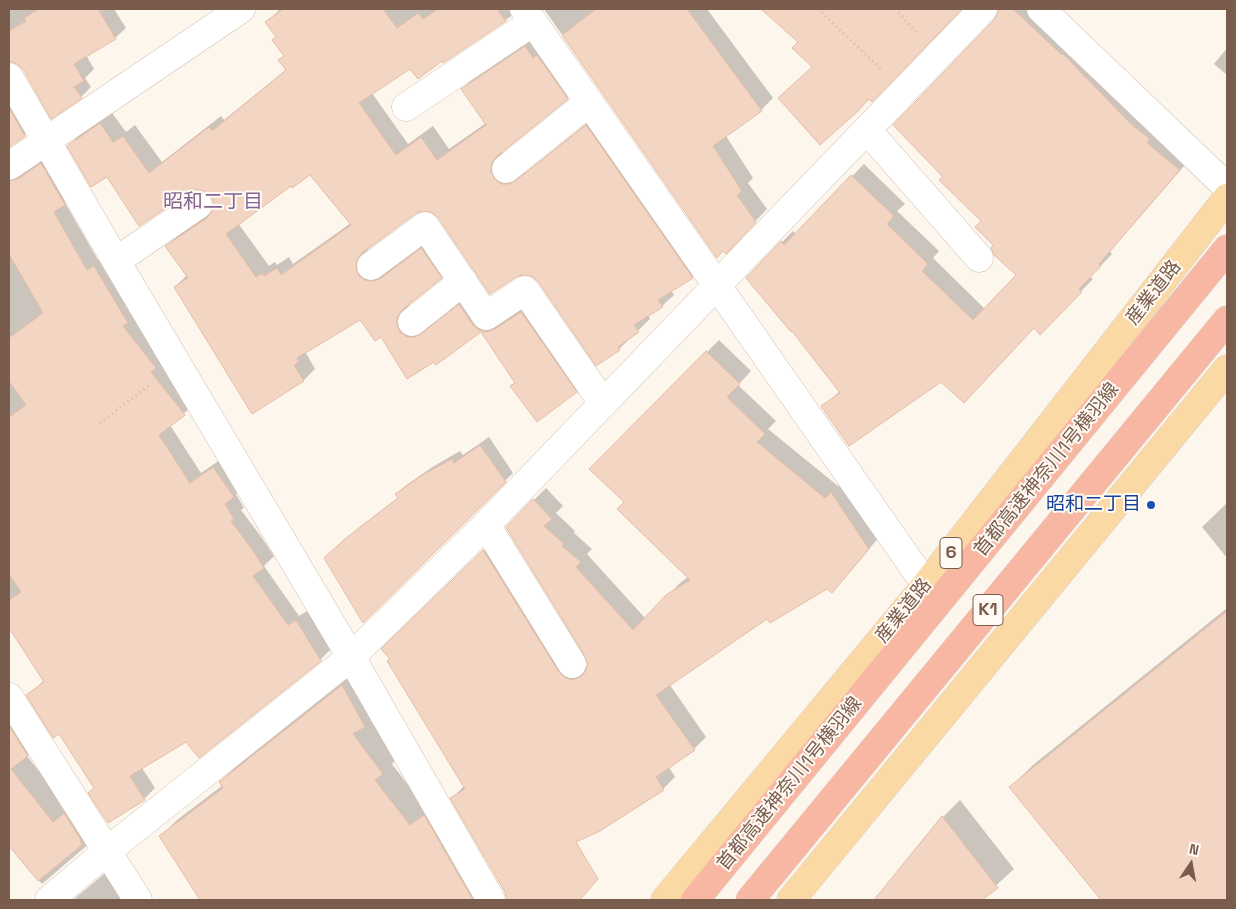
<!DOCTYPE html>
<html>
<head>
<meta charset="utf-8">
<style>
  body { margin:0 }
  #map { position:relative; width:1236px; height:909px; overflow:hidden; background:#fdf6ec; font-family:"Space Grotesk",sans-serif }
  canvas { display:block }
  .frame { position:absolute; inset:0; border:10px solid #7a5c4d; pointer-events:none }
  .north { position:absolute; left:1166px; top:839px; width:50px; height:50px; -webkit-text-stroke:4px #fffaf3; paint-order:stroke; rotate:12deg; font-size:14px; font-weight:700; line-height:20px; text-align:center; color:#7a5c4d }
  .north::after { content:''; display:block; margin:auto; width:18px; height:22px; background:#7a5c4d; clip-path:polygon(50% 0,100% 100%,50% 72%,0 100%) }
</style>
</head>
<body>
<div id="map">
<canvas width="1236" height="909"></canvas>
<div class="frame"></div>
<div class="north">N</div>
</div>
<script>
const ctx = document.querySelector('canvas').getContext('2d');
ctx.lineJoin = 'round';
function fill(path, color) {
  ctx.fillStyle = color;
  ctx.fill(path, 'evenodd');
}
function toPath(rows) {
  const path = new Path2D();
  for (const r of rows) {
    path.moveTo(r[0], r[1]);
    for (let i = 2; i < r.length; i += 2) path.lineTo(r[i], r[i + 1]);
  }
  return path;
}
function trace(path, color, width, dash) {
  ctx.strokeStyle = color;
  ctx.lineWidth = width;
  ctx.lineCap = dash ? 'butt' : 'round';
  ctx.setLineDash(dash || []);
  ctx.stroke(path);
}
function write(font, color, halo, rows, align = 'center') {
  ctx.font = font + ' "Space Grotesk","Noto Sans JP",sans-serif';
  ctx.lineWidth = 4;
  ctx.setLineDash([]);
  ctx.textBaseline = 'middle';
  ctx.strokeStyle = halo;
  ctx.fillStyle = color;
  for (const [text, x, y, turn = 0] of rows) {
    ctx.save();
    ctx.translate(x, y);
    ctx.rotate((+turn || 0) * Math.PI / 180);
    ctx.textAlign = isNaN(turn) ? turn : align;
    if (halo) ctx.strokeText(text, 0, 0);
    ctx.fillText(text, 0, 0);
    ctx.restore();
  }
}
fill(toPath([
  [9,9,114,9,126,28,115,38,86,55,94,69,85,78,91,87,81,97,23,68,18,63,9,60],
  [280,9,518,9,510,17,444,62,442,59,410,68,372,93,408,144,433,126,449,149,486,123,463,89,474,77,541,33,579,86,567,98,503,151,502,160,522,173,529,170,598,114,704,265,692,277,671,290,674,295,662,306,648,315,650,319,619,349,597,364,538,280,433,211,424,209,415,212,368,247,367,256,386,270,394,267,434,237,452,265,441,277,409,303,408,311,427,326,435,323,471,293,485,313,533,301,588,380,576,391,512,386,516,382,481,330,436,363,382,335,360,319,310,349,306,353,315,369,304,380,175,287,187,275,167,247,178,235,214,211,215,204,212,196,205,190,107,175,69,146,80,134,112,113,126,132,135,125,162,162,221,116,224,120,287,69,280,60,285,55,277,36,267,22],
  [310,173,351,223,293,264,289,257,277,265,275,262,269,266,238,223,291,185],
  [544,9,707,9,773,98,761,110,726,136,753,178,748,183,767,209,726,252,724,249,717,256],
  [763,9,960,9,883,89,813,67,800,42],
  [999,9,1037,9,1191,158,1110,251,1112,254,1090,277,1093,279,1040,333,1034,327,941,381,823,407,840,391,792,329,747,278,793,231,796,234,864,164,905,204,897,211,939,251,933,258,985,309,1017,275,995,245,983,221,944,177,996,20,999,13],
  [1227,48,1227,75,1214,64],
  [9,79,35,125,24,135,9,146],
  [52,154,75,193,65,203,98,260,105,256,195,404,170,425,201,473,224,457,244,486,236,494,244,508,241,510,262,538,274,556,264,566,299,616,307,611,331,649,320,660,199,756,186,741,142,768,155,788,144,799,108,821,95,787,34,690,44,680,9,626,9,195,12,193,9,187,9,175,29,169],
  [719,340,751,371,738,385,776,421,768,429,838,486,843,481,880,536,844,579,768,617,670,685,706,737,694,749,669,767,675,777,663,789,608,812,506,894,452,798,464,786,391,658,383,649,496,539,576,666,585,668,588,667,586,655,507,527,546,488,563,506,556,513,575,531,574,533,592,549,587,554,645,618,680,583,688,577,625,502,591,469],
  [489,437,513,473,364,621,334,550,356,530,399,497,397,494,405,486,434,466,460,451,463,455],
  [1227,503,1227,558,1202,527],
  [1227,608,1227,900,1103,900,1011,787,1033,765],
  [358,670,380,710,370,720,398,757,392,764,496,900,202,900,161,836,177,820,223,785,220,782,236,766],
  [9,717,42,741,27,756,68,808,99,834,84,848,42,884,9,844],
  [960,800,1014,869,980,900,876,900,943,817],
  [110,869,130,900,73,900]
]), '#0003');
const building = toPath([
  [39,9,98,9,116,39,74,64,84,81,74,87,82,98,51,119,23,69,17,64,9,61,9,31,26,21,24,18,39,9],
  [283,9,383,9,397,28,418,13,423,19,438,9,497,9,506,21,443,63,442,61,418,79,410,69,359,103,396,155,421,137,437,160,486,125,461,89,525,46,533,58,537,55,568,99,496,157,491,164,491,172,494,178,501,184,509,184,515,181,586,125,693,278,658,300,663,307,634,325,639,332,618,347,620,350,596,366,538,281,531,276,523,275,516,277,490,294,438,217,431,212,423,211,416,213,362,253,357,260,356,268,359,276,365,280,373,281,380,279,421,248,442,278,402,310,397,317,397,324,400,332,407,337,414,337,421,334,459,304,473,325,479,330,487,332,495,329,521,312,577,392,537,422,510,386,515,383,481,332,436,365,434,362,407,379,381,337,375,341,360,320,297,358,299,362,294,365,304,381,252,414,174,287,188,278,165,246,207,218,212,211,214,204,211,196,204,191,197,189,190,192,139,226,107,177,91,187,67,146,100,123,113,142,123,136,149,173,209,127,212,131,286,70,278,60,284,56,272,40,276,37,265,22,283,9],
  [310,175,351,225,281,275,277,268,264,276,262,273,256,277,226,234,291,186,292,188,310,175],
  [596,9,687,9,762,111,713,146,742,191,737,195,756,222,726,254,723,251,717,258,562,35,596,9],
  [761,9,962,9,872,102,869,99,857,112,820,145,778,98,812,67,792,48,798,42,761,9],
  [998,9,1013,9,1062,55,1063,54,1131,124,1150,139,1147,143,1180,170,1099,264,1101,266,1079,289,1082,292,1040,335,1034,328,964,403,941,382,849,446,821,406,840,393,792,331,791,332,746,278,781,241,784,245,851,175,894,216,887,224,928,264,922,271,973,320,1016,275,994,255,991,248,993,245,975,227,981,221,939,180,943,177,893,125,994,20,998,13,998,9],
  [9,108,25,136,9,147,9,108],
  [41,163,65,205,54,212,87,270,94,266,128,323,123,326,156,368,151,372,185,415,159,435,190,483,213,467,234,497,225,504,234,519,231,521,252,549,264,568,253,576,288,625,296,620,321,661,199,758,186,742,130,776,145,800,108,823,88,793,94,788,59,734,53,738,26,695,44,682,9,628,9,600,21,592,9,574,9,417,26,405,9,381,9,338,43,313,9,254,9,181,18,179,41,163],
  [706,351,740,384,727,397,765,434,757,442,825,498,831,492,869,549,832,593,827,589,770,623,767,619,656,695,695,750,656,777,664,790,600,831,576,842,598,879,580,900,507,900,505,892,450,798,465,789,387,661,390,659,381,649,483,550,559,672,564,677,572,680,581,677,585,672,588,664,585,656,506,527,533,499,552,519,544,526,564,544,562,546,581,562,576,567,633,630,666,595,690,580,617,509,624,502,589,469,706,351],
  [480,445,506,482,363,623,324,558,346,538,398,498,395,494,424,474,452,459,454,463,480,445],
  [1227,611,1227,900,1101,900,1009,787,1227,611],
  [342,685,365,727,353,734,383,774,375,780,410,825,424,815,473,900,200,900,159,836,223,788,219,782,342,685],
  [9,726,28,756,11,769,53,822,64,813,81,840,80,841,82,845,38,881,9,846,9,726],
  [942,816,998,888,982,900,874,900,942,816]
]);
fill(building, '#f3d5c3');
trace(building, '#e6bba3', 1);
const minor = toPath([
  [524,9,926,585],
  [1041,9,1227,187],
  [9,77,116,261,351,657,491,900],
  [406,107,533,22],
  [867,130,979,258],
  [9,166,241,9],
  [506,169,589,102],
  [116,261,198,205],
  [371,266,425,226,486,316,525,290,603,403],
  [412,322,463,281],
  [486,525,572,664],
  [9,697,138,900],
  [49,900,106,852,351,657,486,525,983,9]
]);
const major = toPath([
  [665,900,926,585,1227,198],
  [791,900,1227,369]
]);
const highway = toPath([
  [695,900,1227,249],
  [750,900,1227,320]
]);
trace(minor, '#d1beb0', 29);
trace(major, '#dad1cd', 29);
trace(highway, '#dad1cd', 29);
trace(toPath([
  [818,9,881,69],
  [895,9,916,32],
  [100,423,151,384]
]), '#d9b8a5', 3, [1, 4]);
trace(minor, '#fff', 28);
trace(major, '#fbd9a5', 28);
trace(highway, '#f7b7a3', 28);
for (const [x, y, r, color] of [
  [1151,505,5,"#1a4fb4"]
]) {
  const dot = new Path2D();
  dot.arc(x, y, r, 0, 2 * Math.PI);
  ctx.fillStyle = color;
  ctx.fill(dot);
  trace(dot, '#fffaf3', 2);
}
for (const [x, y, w] of [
  [951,553,22],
  [988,610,30]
]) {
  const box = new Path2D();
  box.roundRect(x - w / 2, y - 15.5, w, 31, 4);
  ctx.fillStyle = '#fffaf3';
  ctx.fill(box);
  trace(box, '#7a5c4d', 1);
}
write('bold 18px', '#7a5c4d', null, [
  ["6",951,553],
  ["K1",988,610]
]);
write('19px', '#7a5c4d', '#fffaf3', [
  ["産業道路",1154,293,-52],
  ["首都高速神奈川1号横羽線",1047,470,-51],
  ["産業道路",904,611,-51],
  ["首都高速神奈川1号横羽線",790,784,-51]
]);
write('19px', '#164399', '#fffaf3', [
  ["昭和二丁目",1141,505]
], 'right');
write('20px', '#846695', '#fffaf3', [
  ["昭和二丁目",213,203]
]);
</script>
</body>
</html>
